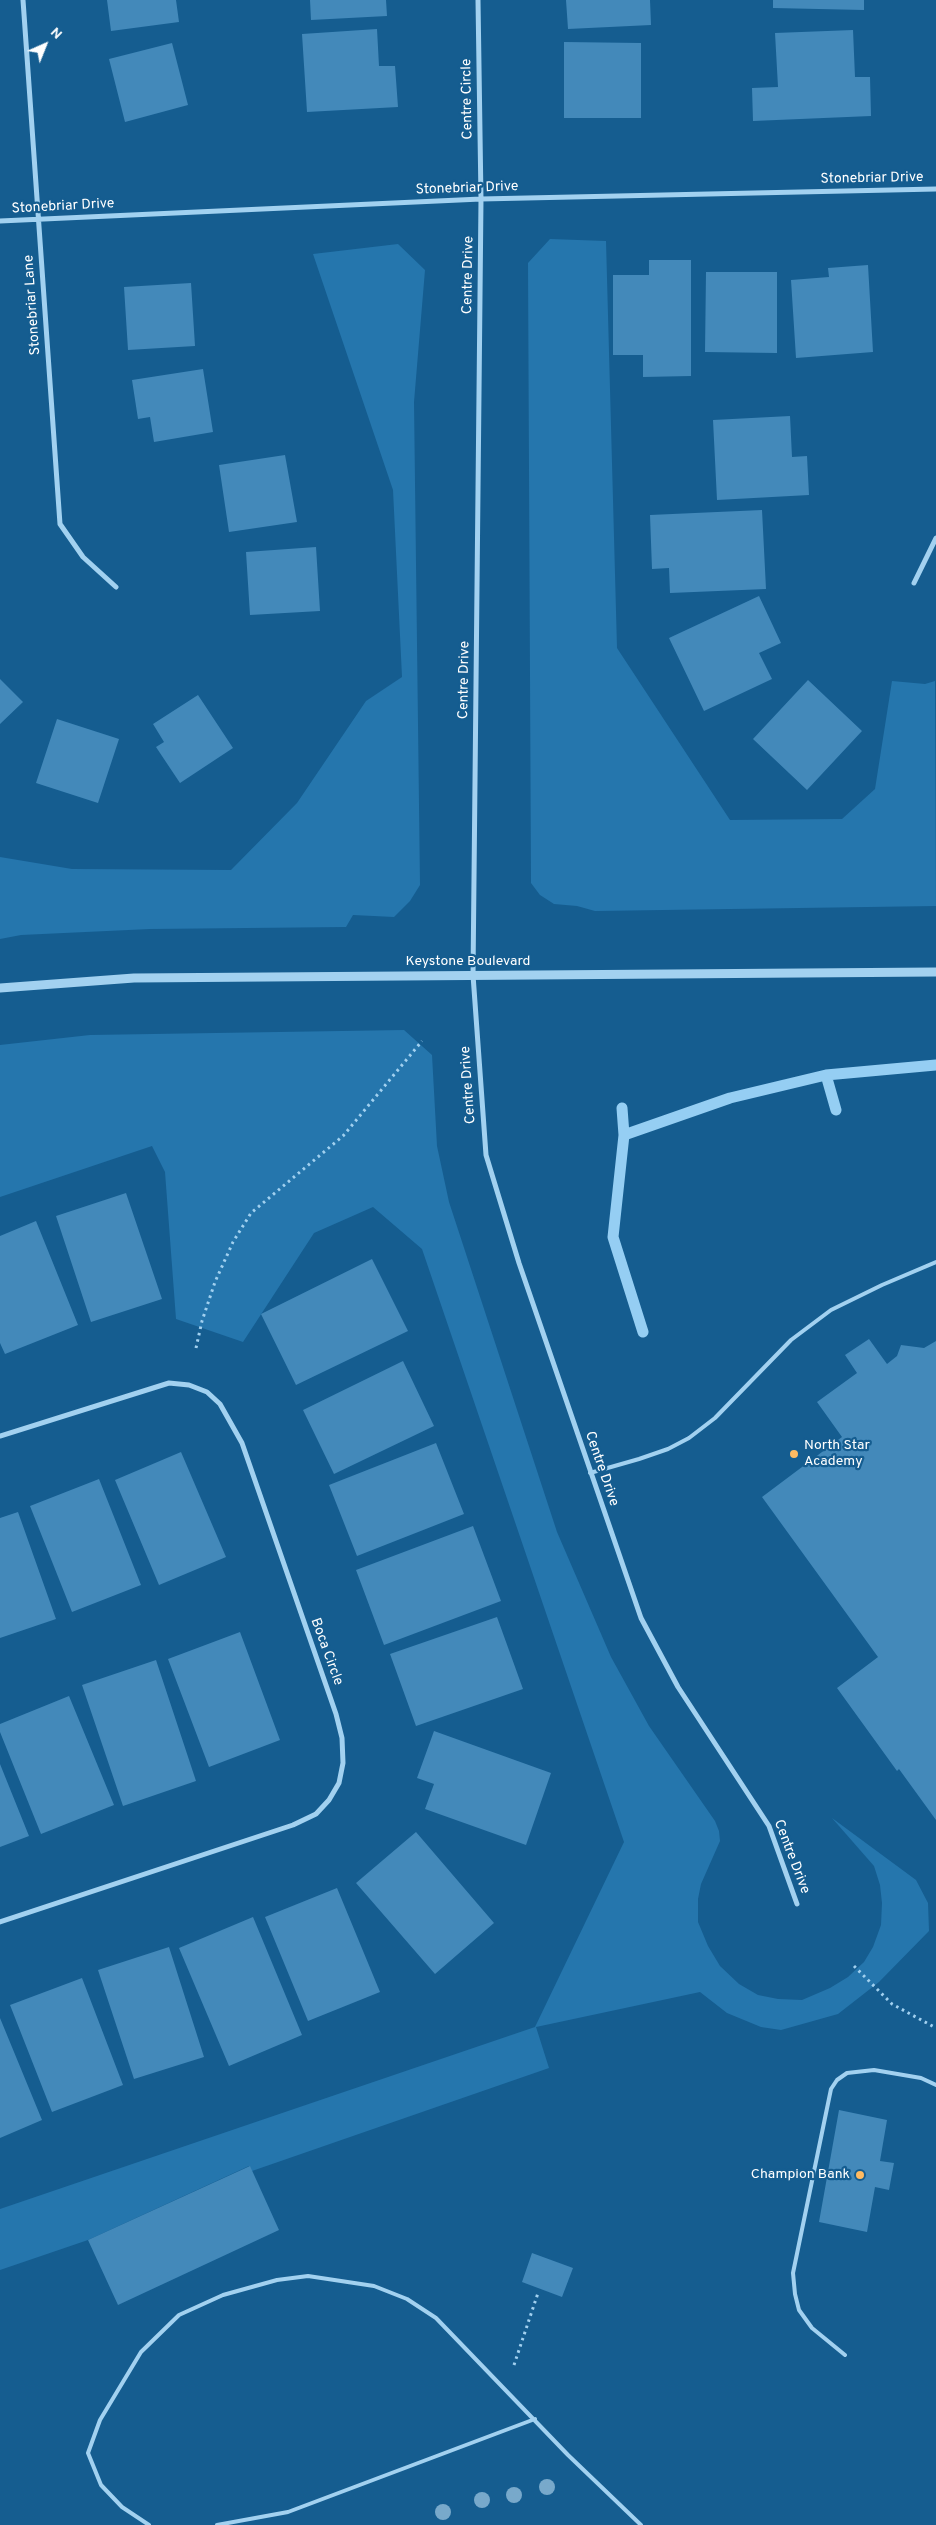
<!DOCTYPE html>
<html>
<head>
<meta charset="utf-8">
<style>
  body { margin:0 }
  #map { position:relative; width:936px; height:2525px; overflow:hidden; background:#155d90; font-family:Overpass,sans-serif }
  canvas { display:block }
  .north { position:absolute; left:20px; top:20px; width:50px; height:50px; -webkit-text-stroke:4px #155d90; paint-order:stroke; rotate:44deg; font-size:14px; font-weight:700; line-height:20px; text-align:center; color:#fff }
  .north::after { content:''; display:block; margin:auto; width:18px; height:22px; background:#fff; clip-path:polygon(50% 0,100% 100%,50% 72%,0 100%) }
</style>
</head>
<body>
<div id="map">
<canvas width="936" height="2525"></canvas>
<div class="north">N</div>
</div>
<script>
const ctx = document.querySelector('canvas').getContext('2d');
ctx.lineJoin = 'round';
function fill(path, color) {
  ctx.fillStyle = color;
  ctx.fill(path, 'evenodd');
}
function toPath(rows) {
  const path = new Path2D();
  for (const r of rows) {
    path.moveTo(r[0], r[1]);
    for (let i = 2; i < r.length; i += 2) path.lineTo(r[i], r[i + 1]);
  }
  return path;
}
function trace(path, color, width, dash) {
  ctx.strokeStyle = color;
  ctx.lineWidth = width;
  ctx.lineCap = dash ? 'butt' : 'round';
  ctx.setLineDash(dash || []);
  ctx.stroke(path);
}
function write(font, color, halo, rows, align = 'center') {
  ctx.font = font + ' Overpass,sans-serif';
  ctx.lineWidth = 4.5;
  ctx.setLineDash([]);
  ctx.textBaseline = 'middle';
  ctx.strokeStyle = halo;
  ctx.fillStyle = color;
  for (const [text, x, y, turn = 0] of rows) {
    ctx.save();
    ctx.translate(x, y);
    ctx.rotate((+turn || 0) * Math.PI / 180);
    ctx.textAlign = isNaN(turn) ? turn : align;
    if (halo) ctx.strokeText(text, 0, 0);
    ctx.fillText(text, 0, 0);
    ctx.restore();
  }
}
fill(toPath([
  [550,239,606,241,617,648,730,820,842,819,875,789,892,681,925,684,935,681,936,906,595,911,577,906,554,904,540,895,531,883,528,263],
  [398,244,425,270,414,402,420,885,410,901,394,917,353,915,346,927,150,929,21,935,0,939,0,857,72,869,231,870,297,803,366,701,402,677,393,490,313,254],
  [404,1030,432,1055,437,1146,449,1202,557,1532,611,1657,649,1726,715,1821,719,1831,720,1841,701,1884,698,1899,698,1922,708,1946,720,1966,739,1984,758,1995,778,1999,802,2000,830,1988,848,1977,864,1962,873,1947,881,1925,882,1903,880,1885,874,1866,832,1818,916,1880,928,1903,929,1931,879,1982,838,2014,781,2030,761,2027,727,2013,700,1992,536,2027,549,2068,252,2171,249,2166,88,2240,0,2270,0,2209,535,2027,624,1842,422,1249,373,1207,314,1233,243,1342,176,1319,165,1172,152,1146,0,1197,0,1045,90,1035]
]), '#2576ad');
trace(toPath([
  [826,1075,836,1110],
  [622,1108,624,1135,613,1237,643,1332],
  [624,1135,730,1098,826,1075,936,1065]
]), '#95cef3', 11);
fill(toPath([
  [107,0,176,0,179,22,111,31],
  [310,0,386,0,387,16,311,20],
  [566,0,650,0,651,25,568,29],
  [773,0,864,0,864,10,773,8],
  [377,29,379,66,395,66,398,107,307,112,302,34],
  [853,30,855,77,870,77,871,116,753,121,752,88,778,87,775,33],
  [564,42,641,43,641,118,564,118],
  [172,43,188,105,125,122,109,59],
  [649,260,691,260,691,376,643,377,643,355,613,355,613,275,649,275],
  [868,265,873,352,796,358,791,280,829,277,828,268],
  [706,272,777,272,777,353,705,352],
  [191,283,195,346,128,350,124,287],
  [203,369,213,432,154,442,150,417,138,419,132,380],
  [790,416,792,457,807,456,809,495,717,500,713,420],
  [285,455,297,522,229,532,219,465],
  [762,510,766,589,670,593,669,568,652,569,650,515],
  [316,547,320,611,250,615,246,552],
  [759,596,781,643,759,653,772,679,704,711,669,638],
  [0,679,23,702,0,724],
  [808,680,862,731,807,790,753,739],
  [198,695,233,748,180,783,156,747,164,742,153,724],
  [57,719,119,739,98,803,36,783],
  [126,1193,162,1299,91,1322,56,1216],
  [36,1221,78,1325,5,1354,0,1343,0,1236],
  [372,1259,408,1331,296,1385,261,1314],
  [869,1339,887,1364,897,1356,901,1345,924,1348,936,1341,936,1820,899,1769,897,1771,837,1688,878,1657,762,1497,842,1437,817,1402,857,1373,845,1355],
  [403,1361,434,1426,334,1474,303,1410],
  [436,1443,464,1514,357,1556,329,1485],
  [181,1452,226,1557,159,1585,115,1480],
  [99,1479,141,1585,72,1612,30,1506],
  [18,1512,56,1619,0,1638,0,1518],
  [473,1526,501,1601,384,1645,356,1570],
  [497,1617,523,1689,416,1726,390,1654],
  [240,1632,280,1740,209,1767,168,1659],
  [156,1660,196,1781,123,1806,82,1685],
  [69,1696,114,1805,41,1834,0,1732,0,1724],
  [434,1731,551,1773,526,1845,425,1809,434,1784,417,1778],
  [0,1764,29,1836,0,1847],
  [416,1832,494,1923,435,1974,356,1883],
  [337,1888,380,1992,308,2021,265,1917],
  [253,1917,302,2035,229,2066,179,1948],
  [169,1947,204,2057,134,2079,98,1970],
  [82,1978,123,2085,52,2112,10,2005],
  [0,2018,42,2120,0,2138],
  [839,2110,887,2120,880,2161,894,2163,889,2190,875,2187,867,2232,819,2222],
  [250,2166,279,2230,118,2305,88,2240],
  [532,2253,573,2268,562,2297,522,2282]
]), '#4389ba');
trace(toPath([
  [196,1348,202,1321,215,1282,233,1242,251,1213,343,1136,422,1041],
  [854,1966,892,2004,936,2028],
  [514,2365,538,2293]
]), '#a2d1f0', 3, [2.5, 4]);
trace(toPath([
  [590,1473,639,1459,668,1449,689,1438,715,1418,791,1340,831,1310,882,1285,936,1262],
  [845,2355,812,2328,799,2310,795,2294,793,2273,831,2089,837,2080,847,2073,874,2070,921,2078,936,2085],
  [149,2525,122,2507,101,2485,88,2453,100,2420,141,2352,179,2315,223,2295,277,2280,308,2276,374,2286,407,2299,436,2318,568,2455,641,2525],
  [217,2525,288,2512,535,2419]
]), '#a2d1f0', 4);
trace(toPath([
  [23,0,60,524,83,557,116,587],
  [478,0,481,199,473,975,486,1155,519,1263,641,1618,678,1687,769,1826,797,1904],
  [0,221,481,199,936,189],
  [914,583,936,538],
  [0,1436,169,1383,189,1385,207,1392,220,1404,242,1443,336,1714,342,1738,343,1763,339,1783,329,1800,316,1814,293,1825,0,1922]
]), '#a2d1f0', 5);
trace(toPath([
  [0,988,134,978,936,972]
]), '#a2d1f0', 9);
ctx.fillStyle = '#78a9cb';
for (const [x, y] of [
  [547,2487],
  [514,2495],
  [482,2500],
  [443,2512]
]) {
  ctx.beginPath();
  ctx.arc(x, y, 8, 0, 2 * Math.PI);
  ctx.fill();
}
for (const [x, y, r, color] of [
  [794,1454,5,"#ffbb62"],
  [860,2175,5,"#ffbb62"]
]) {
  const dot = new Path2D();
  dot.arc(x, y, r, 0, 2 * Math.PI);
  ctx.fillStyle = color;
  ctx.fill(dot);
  trace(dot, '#155d90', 2);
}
write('14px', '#fff', '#155d90', [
  ["Centre Circle",468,99,-91],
  ["Stonebriar Drive",872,179,-1],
  ["Stonebriar Drive",467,189,-2],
  ["Stonebriar Drive",63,207,-3],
  ["Centre Drive",469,275,-89],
  ["Stonebriar Lane",33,305,-94],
  ["Centre Drive",465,680,-89],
  ["Keystone Boulevard",468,962],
  ["Centre Drive",469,1085,-94],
  ["Centre Drive",601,1469,71],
  ["Boca Circle",326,1652,70],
  ["Centre Drive",791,1857,69]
]);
write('14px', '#fff', '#155d90', [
  ["North Star",804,1446],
  ["Academy",804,1462],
  ["Champion Bank",850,2175,"right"]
], 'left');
</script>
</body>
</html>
